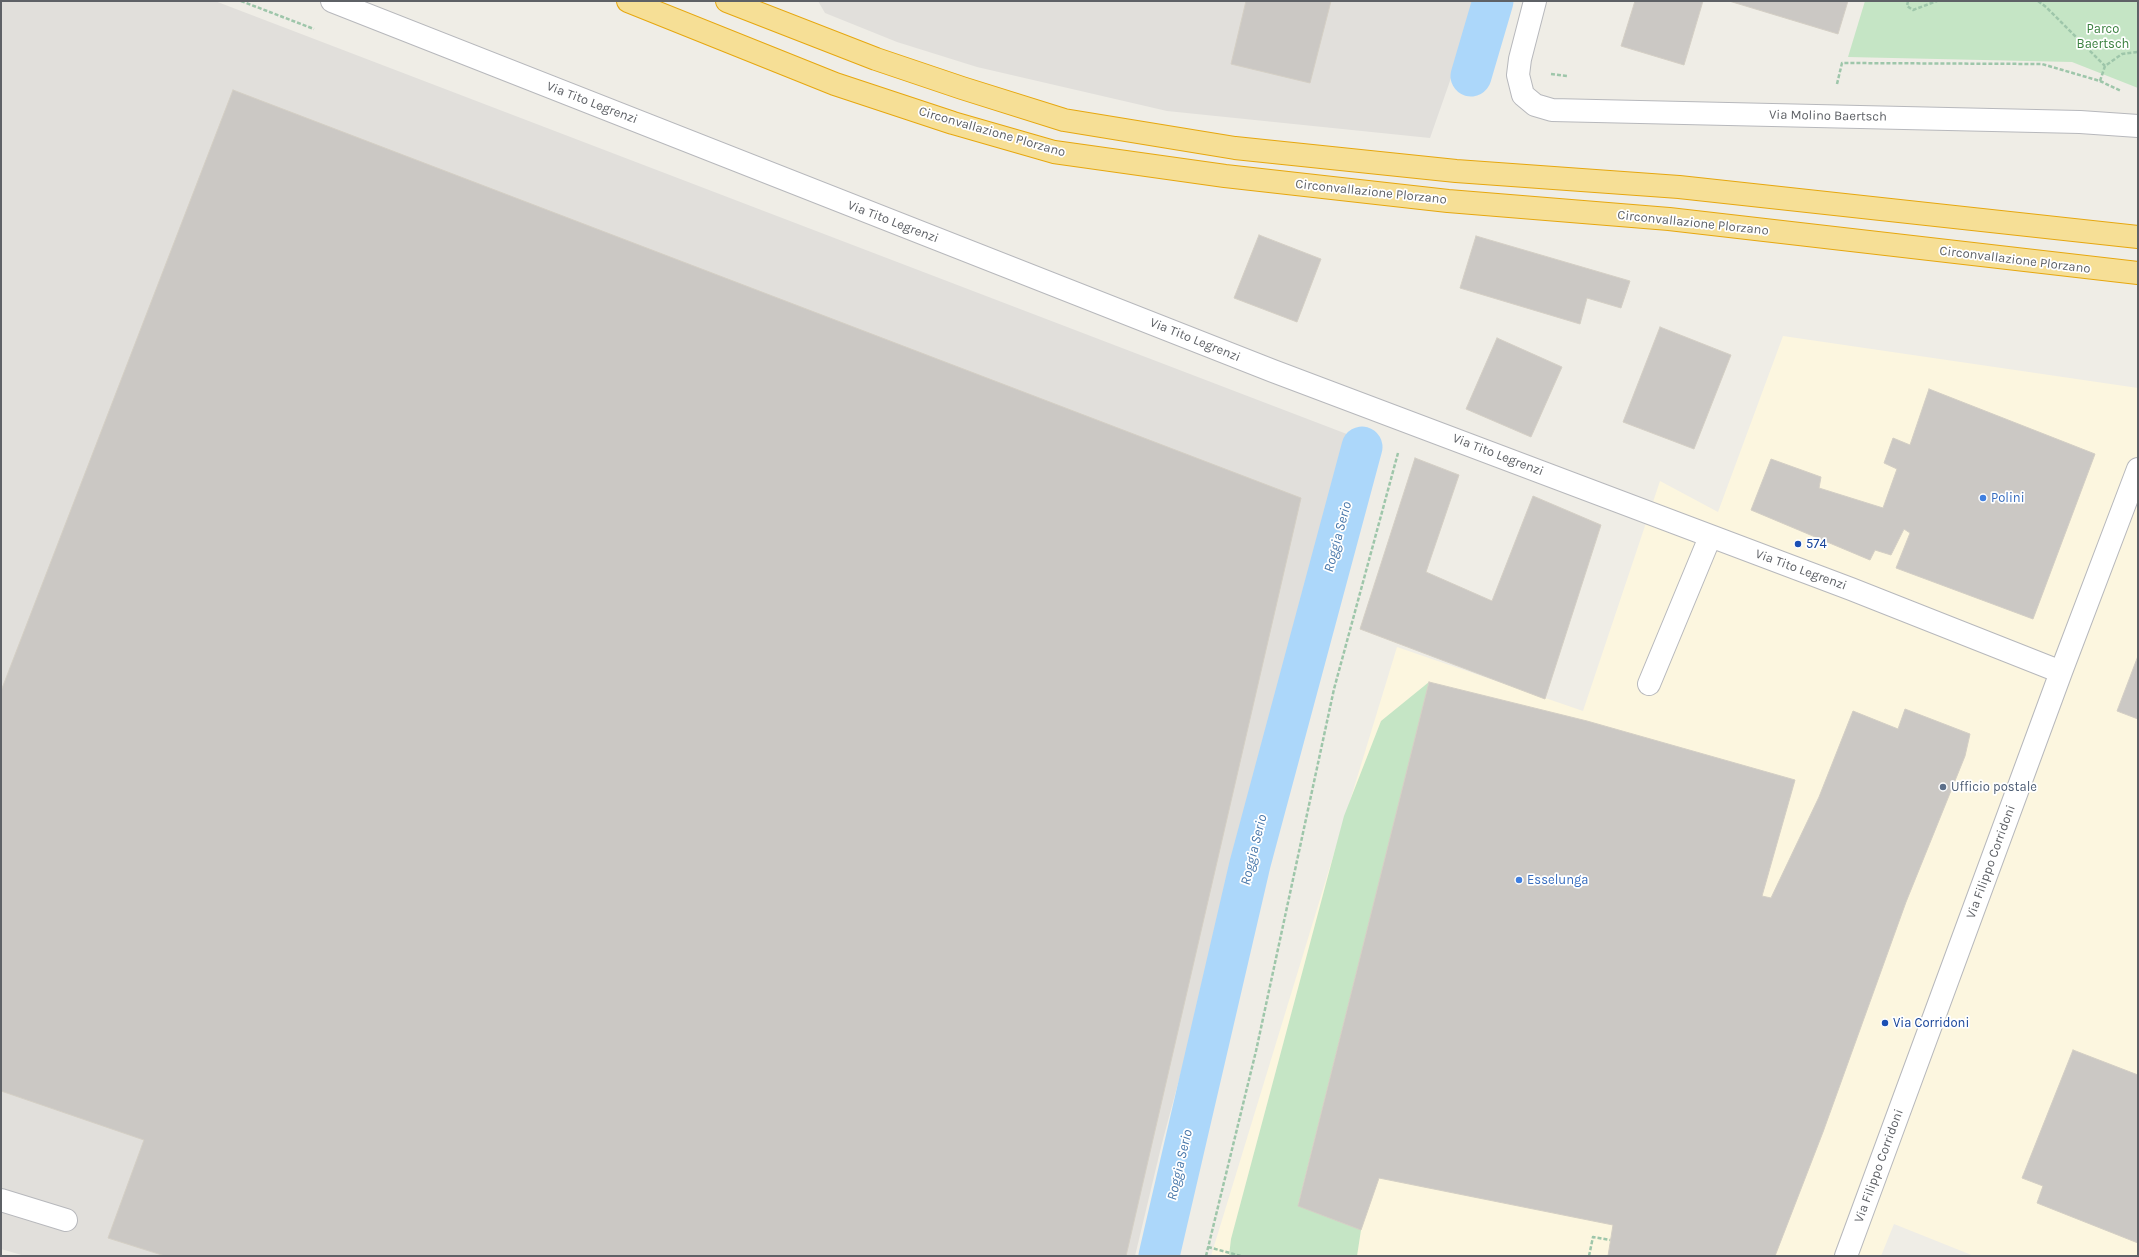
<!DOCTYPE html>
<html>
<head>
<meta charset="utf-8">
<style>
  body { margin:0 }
  #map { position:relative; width:2139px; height:1257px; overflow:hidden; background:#efede6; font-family:Karla,sans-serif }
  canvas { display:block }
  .frame { position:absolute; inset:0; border:2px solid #5e6166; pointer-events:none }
</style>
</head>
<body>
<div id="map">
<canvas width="2139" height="1257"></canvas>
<div class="frame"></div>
</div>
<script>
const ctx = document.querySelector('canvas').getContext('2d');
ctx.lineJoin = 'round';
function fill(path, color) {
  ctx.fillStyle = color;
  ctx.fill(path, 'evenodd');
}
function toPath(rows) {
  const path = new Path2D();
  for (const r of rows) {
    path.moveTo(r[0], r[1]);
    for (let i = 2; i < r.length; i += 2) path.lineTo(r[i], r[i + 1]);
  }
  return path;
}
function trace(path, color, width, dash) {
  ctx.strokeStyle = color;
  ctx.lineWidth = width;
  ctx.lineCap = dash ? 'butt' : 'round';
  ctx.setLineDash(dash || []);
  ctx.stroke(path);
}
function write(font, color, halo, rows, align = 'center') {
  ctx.font = font + ' Karla,sans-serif';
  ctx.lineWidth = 3.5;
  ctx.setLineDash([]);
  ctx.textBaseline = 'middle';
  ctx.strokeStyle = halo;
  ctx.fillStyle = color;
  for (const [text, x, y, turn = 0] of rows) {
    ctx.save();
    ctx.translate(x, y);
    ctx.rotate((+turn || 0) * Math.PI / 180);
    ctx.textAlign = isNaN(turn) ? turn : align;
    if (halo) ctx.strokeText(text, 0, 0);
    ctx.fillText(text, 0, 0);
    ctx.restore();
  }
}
fill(toPath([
  [1783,336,2138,388,2138,1256,1974,1256,1894,1224,1881,1256,1211,1256,1397,647,1583,711,1660,481,1718,512]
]), '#fcf6df');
fill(toPath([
  [1,1,215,1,1352,436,1162,1143,1135,1256,25,1256,1,1249],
  [818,1,1478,1,1430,138,1167,111,977,67,897,42,825,13]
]), '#e1dfdb');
fill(toPath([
  [1865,1,2138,1,2138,88,2072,62,1848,57],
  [1429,682,1298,1205,1361,1230,1357,1256,1229,1256,1231,1239,1344,816,1381,721]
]), '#c5e5c5');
trace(toPath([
  [1471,76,1493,1],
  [1159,1256,1250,864,1362,447]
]), '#acd7fa', 41);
const building = toPath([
  [1246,1,1331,1,1310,83,1231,64,1246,1],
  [1635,1,1703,1,1684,65,1621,46,1635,1],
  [1729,1,1848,1,1838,34,1729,1],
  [233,90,1301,498,1126,1256,165,1256,108,1238,144,1140,1,1091,1,691,233,90],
  [1259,235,1321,259,1297,322,1234,298,1259,235],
  [1476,236,1630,281,1621,308,1587,298,1580,324,1460,288,1476,236],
  [1660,327,1731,355,1694,449,1623,422,1660,327],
  [1497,338,1562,367,1531,437,1466,409,1497,338],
  [1929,389,2095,454,2033,619,1896,568,1910,533,1904,529,1891,555,1875,550,1870,560,1751,510,1771,459,1821,477,1819,488,1883,508,1897,469,1884,463,1893,438,1910,445,1929,389],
  [1415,458,1459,475,1426,572,1492,601,1533,496,1601,525,1545,699,1360,629,1415,458],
  [2138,656,2138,719,2117,711,2138,656],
  [1429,682,1587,721,1795,780,1762,896,1771,898,1819,797,1853,711,1898,729,1905,709,1970,734,1965,756,1906,902,1823,1132,1775,1256,1608,1256,1613,1225,1379,1178,1361,1230,1298,1206,1429,682],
  [2073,1050,2138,1075,2138,1243,2037,1203,2043,1186,2022,1178,2073,1050]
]);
fill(building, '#cbc8c4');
trace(building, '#d4cfc5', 1);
const minor = toPath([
  [332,1,1273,371,1851,589,2061,672],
  [1535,1,1520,59,1518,75,1523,95,1535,105,1552,110,2080,122,2138,126],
  [1649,684,1710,537],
  [1,1200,66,1220],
  [1846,1256,2061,672,2138,469]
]);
const highway = toPath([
  [628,1,835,84,953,123,1054,152,1225,176,1448,201,1669,219,2138,273],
  [727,1,876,59,962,88,1064,120,1235,148,1456,171,1679,187,2138,237]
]);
trace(minor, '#b7b8bc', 24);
trace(highway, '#e6a70f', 24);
trace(toPath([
  [241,1,314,29],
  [1908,1,1907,6,1913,10,1937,1],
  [2038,1,2046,7,2105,66],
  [1551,74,1567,76],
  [2100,81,2105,66,2122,54,2138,52],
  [1837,84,1842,63,2042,64,2100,81,2121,91],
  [1208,1247,1241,1256],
  [1206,1256,1256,1051,1334,689,1398,453],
  [1589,1256,1593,1237,1610,1240]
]), '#9ec6aa', 2.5, [4, 2]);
trace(minor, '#fff', 22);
trace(highway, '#f6df96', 22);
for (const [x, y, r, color] of [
  [1983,498,4,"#3f7fe0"],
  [1798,544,4,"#1a4fb4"],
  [1943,787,4,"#5c6f8a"],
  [1519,880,4,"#3f7fe0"],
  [1885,1023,4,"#1a4fb4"]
]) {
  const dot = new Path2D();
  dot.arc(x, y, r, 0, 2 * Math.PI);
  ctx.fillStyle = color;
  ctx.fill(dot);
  trace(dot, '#fff', 1.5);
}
write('13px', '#3a803f', '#fff', [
  ["Parco",2103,29],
  ["Baertsch",2103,44]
]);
write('13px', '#5e6166', '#fff', [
  ["Via Tito Legrenzi",592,103,21],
  ["Via Molino Baertsch",1828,116,1],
  ["Circonvallazione Plorzano",992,132,16],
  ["Circonvallazione Plorzano",1371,192,6],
  ["Via Tito Legrenzi",893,222,21],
  ["Circonvallazione Plorzano",1693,223,6],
  ["Circonvallazione Plorzano",2015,260,7],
  ["Via Tito Legrenzi",1195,340,22],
  ["Via Tito Legrenzi",1498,455,21],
  ["Via Tito Legrenzi",1801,570,20],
  ["Via Filippo Corridoni",1991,862,-70],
  ["Via Filippo Corridoni",1879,1166,-70]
]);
write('13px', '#366cbe', '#fff', [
  ["Polini",1991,498],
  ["Esselunga",1527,880]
], 'left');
write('13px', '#164399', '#fff', [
  ["574",1806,544],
  ["Via Corridoni",1893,1023]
], 'left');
write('13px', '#4e5e75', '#fff', [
  ["Ufficio postale",1951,787]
], 'left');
write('italic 14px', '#4978ab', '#fff', [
  ["Roggia Serio",1338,537,-75],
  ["Roggia Serio",1254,850,-76],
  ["Roggia Serio",1180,1165,-77]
]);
</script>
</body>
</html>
